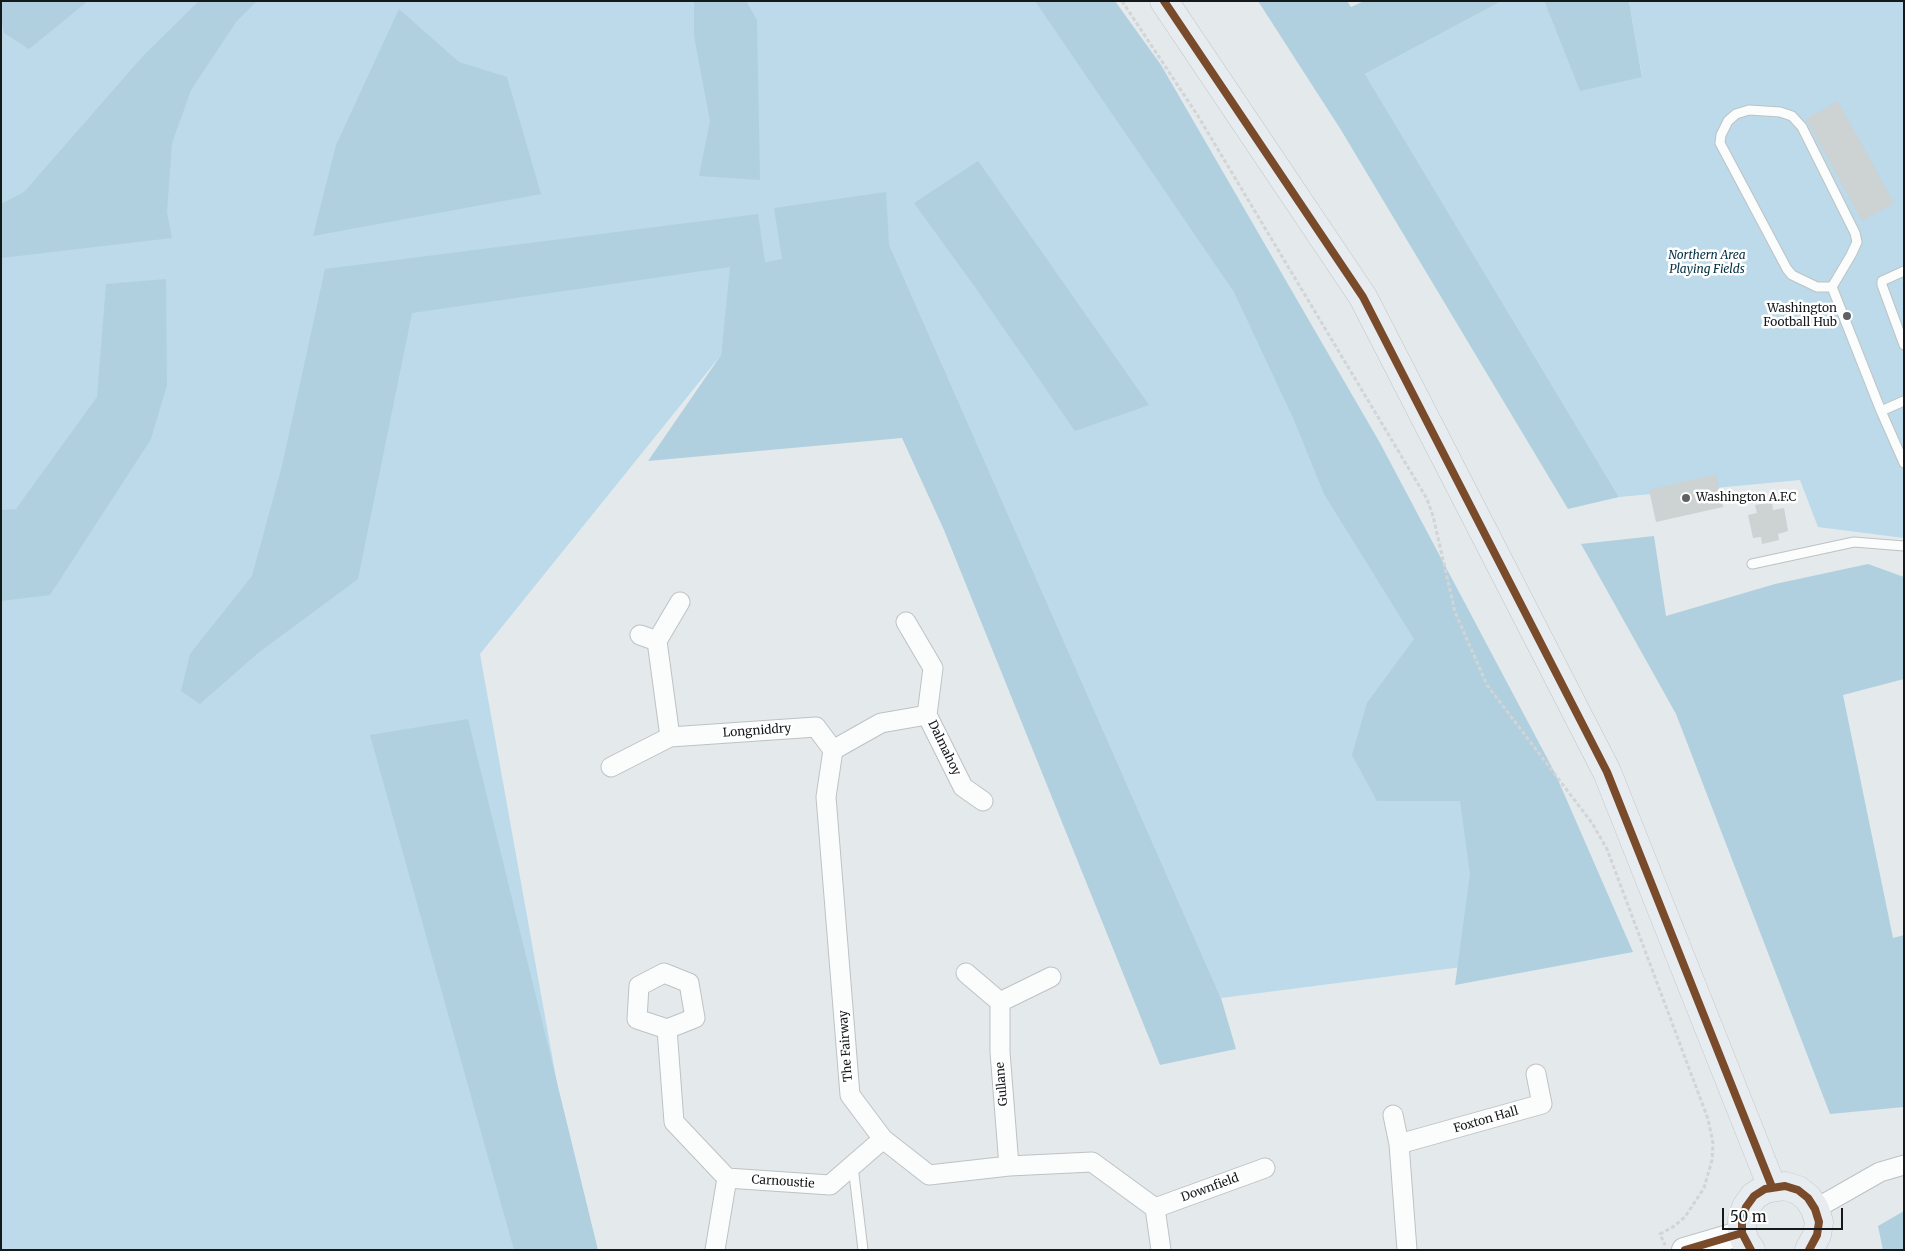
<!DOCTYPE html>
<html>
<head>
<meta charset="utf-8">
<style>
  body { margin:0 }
  #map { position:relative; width:1905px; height:1251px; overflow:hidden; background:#e4e9ec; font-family:Merriweather,serif }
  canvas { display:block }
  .frame { position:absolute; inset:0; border:2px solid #16191b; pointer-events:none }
  .scale { position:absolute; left:1722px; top:1208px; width:121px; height:22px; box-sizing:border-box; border:2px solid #16191b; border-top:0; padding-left:6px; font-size:15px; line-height:18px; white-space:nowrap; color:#16191b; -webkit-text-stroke:4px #fff; paint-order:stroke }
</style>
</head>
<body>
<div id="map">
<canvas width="1905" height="1251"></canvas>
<div class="frame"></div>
<div class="scale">50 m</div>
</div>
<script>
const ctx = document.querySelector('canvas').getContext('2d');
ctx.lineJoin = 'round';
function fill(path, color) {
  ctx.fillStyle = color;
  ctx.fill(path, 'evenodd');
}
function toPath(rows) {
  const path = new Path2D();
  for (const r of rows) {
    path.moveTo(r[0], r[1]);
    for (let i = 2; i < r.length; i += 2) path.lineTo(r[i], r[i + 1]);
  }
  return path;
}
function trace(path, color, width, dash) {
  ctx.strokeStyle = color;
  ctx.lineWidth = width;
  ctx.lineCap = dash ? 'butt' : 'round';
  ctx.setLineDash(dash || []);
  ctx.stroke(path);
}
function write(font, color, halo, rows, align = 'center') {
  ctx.font = font + ' Merriweather,serif';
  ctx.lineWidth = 5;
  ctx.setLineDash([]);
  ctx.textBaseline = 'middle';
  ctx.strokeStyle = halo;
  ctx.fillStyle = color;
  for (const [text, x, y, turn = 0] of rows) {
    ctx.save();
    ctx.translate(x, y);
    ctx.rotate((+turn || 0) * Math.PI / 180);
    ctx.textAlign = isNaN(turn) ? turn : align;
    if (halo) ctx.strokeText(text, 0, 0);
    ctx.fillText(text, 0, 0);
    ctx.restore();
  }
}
fill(toPath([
  [1,1,1039,1,1283,343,1555,955,1221,998,889,244,731,267,721,355,480,654,584,1234,564,1250,1,1250],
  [1502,1,1544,1,1580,90,1642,76,1629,1,1904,1,1904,538,1818,527,1800,480,1619,497,1365,74]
]), '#bcdae9');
fill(toPath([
  [1,1,88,1,29,49,4,33,1,17],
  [199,1,257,1,236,22,191,90,172,143,167,212,172,238,1,258,1,204,24,192,143,56],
  [694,1,746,1,757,20,760,180,699,176,710,121,694,36],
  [1035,1,1115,1,1161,65,1380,443,1555,773,1633,952,1455,985,1470,874,1460,801,1377,801,1352,755,1367,703,1414,639,1324,494,1294,420,1234,292],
  [1258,1,1347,1,1351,7,1364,1,1502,1,1365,74,1619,497,1568,509,1341,130],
  [1544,1,1629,1,1642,77,1580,91],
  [399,9,459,62,507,77,541,194,313,236,336,145],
  [978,161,1149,405,1075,431,975,287,914,203],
  [886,192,889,244,1221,998,1236,1049,1160,1065,944,530,902,438,648,461,721,355,730,267,412,313,358,579,258,653,200,704,181,691,190,654,252,576,282,466,325,269,758,214,765,262,782,259,774,208],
  [166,279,167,385,151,439,50,595,1,601,1,510,16,509,97,397,106,284],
  [1654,536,1666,616,1775,584,1868,564,1904,577,1904,679,1843,695,1893,938,1904,935,1904,1107,1830,1114,1676,714,1581,544],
  [468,719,598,1250,514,1250,370,735],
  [1904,1211,1904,1250,1883,1250,1878,1226]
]), '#b0d0df');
fill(toPath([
  [1838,101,1894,203,1862,221,1806,119],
  [1716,474,1723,507,1656,522,1649,490],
  [1772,502,1773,510,1784,508,1788,531,1778,534,1779,540,1762,544,1761,537,1753,538,1748,515,1757,513,1755,505]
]), '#cdd2d3');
const service = toPath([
  [1749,110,1780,112,1792,116,1802,127,1855,233,1857,242,1851,255,1832,287,1817,287,1792,275,1787,269,1720,143,1721,135,1728,121,1736,114,1749,110],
  [1904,271,1882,281,1882,285,1904,345],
  [1832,287,1881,411,1904,463],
  [1881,411,1904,401],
  [1752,564,1854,542,1904,546],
  [853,1166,863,1250]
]);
const minor = toPath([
  [906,622,933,668,927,715],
  [640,635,657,641],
  [670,737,657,641,680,602],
  [833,750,826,797,850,1095,883,1139,929,1175,1009,1166,1092,1162,1155,1208,1161,1250],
  [833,750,881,723,927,715,963,787,983,801],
  [611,767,670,737,816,727,833,750],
  [966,973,1000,1002],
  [667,1029,637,1019,639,986,664,973,689,983,695,1018,667,1029,674,1122,727,1178,830,1185,883,1139],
  [1393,1115,1399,1144,1542,1104,1536,1074],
  [1399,1144,1407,1250],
  [1009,1166,1000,1052,1000,1002,1051,977],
  [1155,1208,1265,1168],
  [1815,1209,1880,1172,1904,1165],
  [715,1250,727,1178]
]);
const tertiary = toPath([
  [1684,1250,1742,1233]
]);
const primary = toPath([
  [1164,1,1363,297,1607,772,1772,1187],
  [1751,1250,1746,1243,1742,1233,1742,1219,1746,1207,1754,1196,1765,1189,1785,1186,1798,1190,1808,1198,1815,1209,1819,1222,1817,1235,1809,1250]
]);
trace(service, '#bec2c4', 11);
trace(minor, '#bec2c4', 21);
trace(tertiary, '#bec2c4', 26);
trace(primary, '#c2c5c6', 29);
trace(toPath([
  [1122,1,1198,116,1427,499,1433,516,1455,612,1487,685,1592,823,1607,849,1708,1119,1713,1143,1712,1160,1704,1188,1685,1217,1673,1227,1660,1234,1665,1245]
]), '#d2d4d5', 3, [4, 2.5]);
trace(service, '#fbfcfc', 9);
trace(minor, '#fbfcfc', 19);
trace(tertiary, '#fbfcfc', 24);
trace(primary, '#e7ecf1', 28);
trace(toPath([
  [1164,1,1363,297,1607,772,1772,1187],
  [1685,1250,1742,1233],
  [1751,1250,1742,1233,1742,1219,1746,1207,1754,1196,1765,1189,1785,1186,1798,1190,1808,1198,1815,1209,1819,1222,1817,1235,1809,1250]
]), '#7a4b2a', 8);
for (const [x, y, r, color] of [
  [1847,316,5,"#5e6264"],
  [1686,498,5,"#5e6264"]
]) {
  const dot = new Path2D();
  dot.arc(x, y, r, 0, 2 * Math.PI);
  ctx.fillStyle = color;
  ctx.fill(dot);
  trace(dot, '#fff', 2);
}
write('italic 12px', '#002f41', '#fff', [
  ["Northern Area",1707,256],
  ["Playing Fields",1707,270]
]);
write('12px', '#16191b', '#fff', [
  ["Washington",1837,309],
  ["Football Hub",1837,323],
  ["Washington A.F.C",1696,498,"left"]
], 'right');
write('12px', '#16191b', '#fff', [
  ["Longniddry",757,731,-4],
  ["Dalmahoy",944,748,64],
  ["The Fairway",846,1046,-94],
  ["Gullane",1002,1084,-95],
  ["Foxton Hall",1486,1120,-16],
  ["Carnoustie",783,1182,4],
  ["Downfield",1210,1188,-20]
]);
</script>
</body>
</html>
